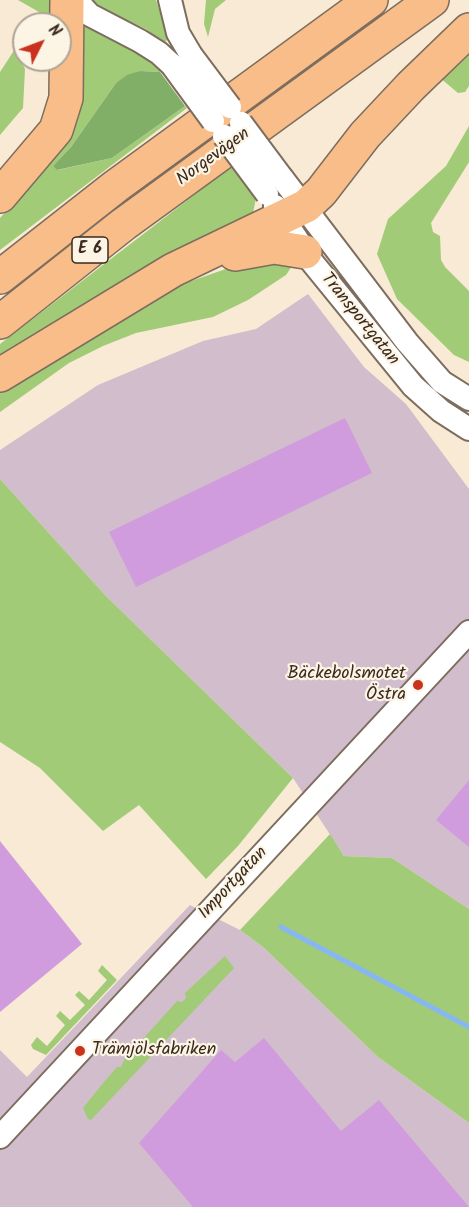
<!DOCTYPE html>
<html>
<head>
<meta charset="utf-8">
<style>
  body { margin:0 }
  #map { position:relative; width:469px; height:1207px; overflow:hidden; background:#f8ead4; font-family:Kalam,sans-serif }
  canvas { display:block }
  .north { position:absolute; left:12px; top:12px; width:60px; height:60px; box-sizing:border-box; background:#fcf5e5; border:2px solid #afa495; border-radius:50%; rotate:48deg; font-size:16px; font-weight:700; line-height:24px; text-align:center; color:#3b2a1e }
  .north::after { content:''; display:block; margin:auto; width:21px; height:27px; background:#c8321e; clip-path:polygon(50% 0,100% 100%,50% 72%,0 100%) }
</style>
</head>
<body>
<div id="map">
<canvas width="469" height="1207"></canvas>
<div class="north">N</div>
</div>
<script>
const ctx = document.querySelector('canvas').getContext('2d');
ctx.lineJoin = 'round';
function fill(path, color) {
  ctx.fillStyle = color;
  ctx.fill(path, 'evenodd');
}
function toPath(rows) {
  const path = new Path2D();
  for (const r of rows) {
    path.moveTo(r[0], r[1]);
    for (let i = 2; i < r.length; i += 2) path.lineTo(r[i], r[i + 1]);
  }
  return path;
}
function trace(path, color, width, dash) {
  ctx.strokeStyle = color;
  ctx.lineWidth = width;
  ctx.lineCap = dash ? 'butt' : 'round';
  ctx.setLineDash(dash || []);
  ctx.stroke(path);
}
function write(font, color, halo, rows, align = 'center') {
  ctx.font = font + ' Kalam,sans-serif';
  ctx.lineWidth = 4.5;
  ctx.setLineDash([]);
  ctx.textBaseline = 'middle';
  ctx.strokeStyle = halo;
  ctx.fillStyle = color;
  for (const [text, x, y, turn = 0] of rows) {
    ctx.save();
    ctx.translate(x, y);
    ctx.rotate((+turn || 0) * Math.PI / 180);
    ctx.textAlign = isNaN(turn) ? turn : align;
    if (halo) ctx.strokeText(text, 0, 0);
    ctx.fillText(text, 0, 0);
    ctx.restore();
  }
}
fill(toPath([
  [308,294,364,367,406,404,469,489,469,909,392,858,344,856,293,778,105,595,0,479,0,450,98,385,203,341,256,329],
  [190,905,240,930,263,947,378,1057,469,1123,469,1207,0,1207,0,1050,27,1077]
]), '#d1bdcc');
fill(toPath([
  [18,0,51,0,53,24,48,24,39,12],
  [92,0,156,0,169,38,164,43,146,29,105,10],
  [206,0,226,0,215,9,208,37,204,24],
  [80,23,149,58,160,69,160,72,140,71,116,83,71,147,53,166,58,170,112,158,185,106,187,108,0,250,0,218,63,148,72,130],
  [469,42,469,86,465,92,458,93,439,77],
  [15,49,25,69,23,108,0,135,0,72],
  [469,126,469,162,431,223,433,232,440,236,441,260,445,267,469,291,469,362,454,355,397,299,377,254,388,219,446,166],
  [232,166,256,198,252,218,0,362,0,344],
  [263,256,292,266,286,275,248,300,213,317,136,333,103,346,69,363,0,412,0,387,177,286],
  [0,479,105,595,293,778,238,846,206,879,139,805,103,831,40,768,0,742],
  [330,834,344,856,392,858,469,909,469,1123,378,1057,263,947,240,930],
  [225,956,234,968,91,1120,88,1119,83,1108,104,1082,117,1067,121,1067,124,1060,177,1001,182,1002,186,998,185,993],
  [102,965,117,980,46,1055,33,1049,31,1045,37,1037,47,1046,65,1025,56,1016,60,1011,70,1020,85,1005,75,995,79,991,89,1000,107,980,98,971]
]), '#a2cb77');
fill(toPath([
  [140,71,160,72,185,106,112,158,57,170,53,166,71,147,116,83,127,75]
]), '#81af68');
trace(toPath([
  [281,927,469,1027]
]), '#86b7f2', 5);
fill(toPath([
  [345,418,372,473,136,587,109,532],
  [469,780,469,847,436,820],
  [0,841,82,944,0,1012],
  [264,1038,341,1131,379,1100,469,1207,193,1207,139,1143,221,1050,235,1062]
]), '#d19cdd');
const minor = toPath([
  [76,0,90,15,140,41,159,53,172,65],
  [170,0,178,33,191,55],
  [282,178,407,342,442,382,469,399],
  [275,206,312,262,413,386,441,411,469,429],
  [0,1137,469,632]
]);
const highway = toPath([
  [0,196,56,130,66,98,67,0],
  [235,254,274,247,305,252],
  [0,277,116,186,371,0],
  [0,322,124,224,432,0],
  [0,375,173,270,306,206,321,192,365,135,411,86,469,30]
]);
trace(minor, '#7d6d5e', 26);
trace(highway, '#7d6d5e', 36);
trace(minor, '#fff', 22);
trace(highway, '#f8bd89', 33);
const minorBridge = toPath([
  [191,55,230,107],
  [172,65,213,121],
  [241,123,282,178],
  [224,136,267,194]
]);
trace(minorBridge, '#7d6d5e', 26, []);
trace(minorBridge, '#fff', 22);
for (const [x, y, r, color] of [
  [418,685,6,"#c8321e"],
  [80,1051,6,"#c8321e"]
]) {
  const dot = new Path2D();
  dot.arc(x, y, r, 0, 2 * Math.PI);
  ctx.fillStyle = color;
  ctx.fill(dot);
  trace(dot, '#fcf5e5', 2);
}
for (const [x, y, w] of [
  [90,250,36]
]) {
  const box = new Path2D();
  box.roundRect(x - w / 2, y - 13, w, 26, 4.5);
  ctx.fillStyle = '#fcf5e5';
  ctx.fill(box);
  trace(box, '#3b2a1e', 1.5);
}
write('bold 16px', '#3b2a1e', null, [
  ["E 6",90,250]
]);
write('18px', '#3b2a1e', '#fcf5e5', [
  ["Norgevägen",214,158,-36],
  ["Transportgatan",359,320,51],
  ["Importgatan",234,884,-47]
]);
write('18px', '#3b2a1e', '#fcf5e5', [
  ["Bäckebolsmotet",406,675],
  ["Östra",406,696],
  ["Trämjölsfabriken",92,1051,"left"]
], 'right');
</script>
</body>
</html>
